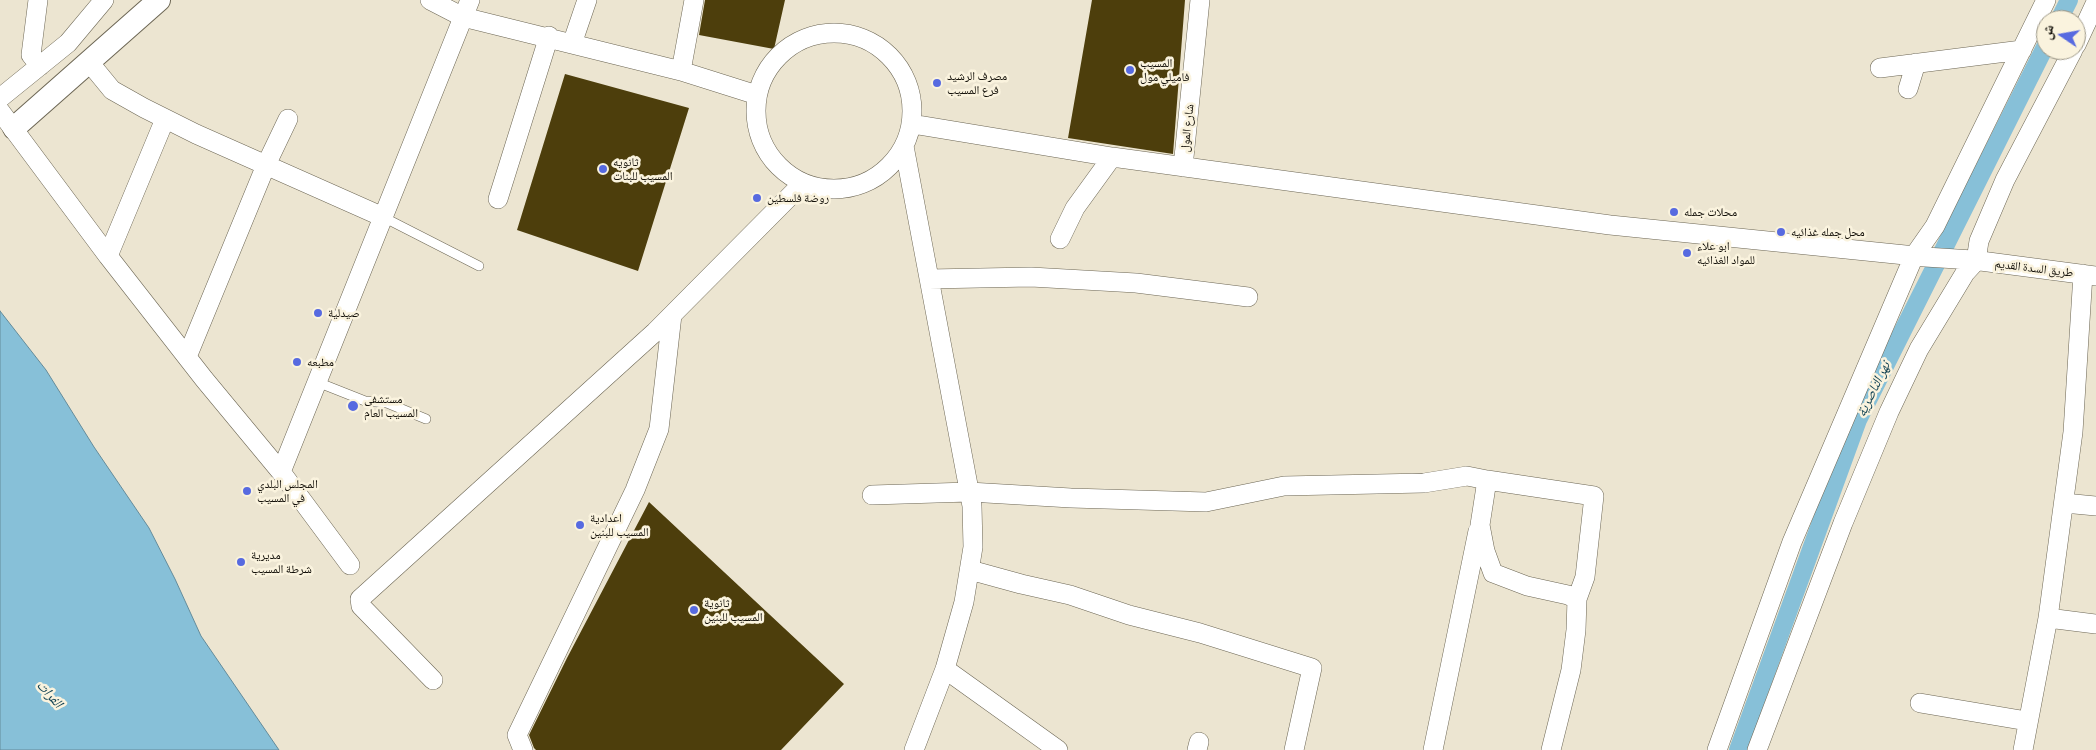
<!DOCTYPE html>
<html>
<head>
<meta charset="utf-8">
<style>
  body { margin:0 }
  #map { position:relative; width:2096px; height:750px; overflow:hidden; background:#ece5d1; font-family:Commissioner,"Noto Naskh Arabic",sans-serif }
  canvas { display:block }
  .north { position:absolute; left:2036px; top:10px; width:50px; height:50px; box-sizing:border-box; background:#faf3de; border:1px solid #9d9888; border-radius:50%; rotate:282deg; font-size:14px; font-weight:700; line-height:20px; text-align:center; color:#120f08 }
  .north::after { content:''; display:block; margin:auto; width:18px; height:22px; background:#576ae0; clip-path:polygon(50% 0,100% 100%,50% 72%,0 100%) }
</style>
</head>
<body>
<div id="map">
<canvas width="2096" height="750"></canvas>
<div class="north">ش</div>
</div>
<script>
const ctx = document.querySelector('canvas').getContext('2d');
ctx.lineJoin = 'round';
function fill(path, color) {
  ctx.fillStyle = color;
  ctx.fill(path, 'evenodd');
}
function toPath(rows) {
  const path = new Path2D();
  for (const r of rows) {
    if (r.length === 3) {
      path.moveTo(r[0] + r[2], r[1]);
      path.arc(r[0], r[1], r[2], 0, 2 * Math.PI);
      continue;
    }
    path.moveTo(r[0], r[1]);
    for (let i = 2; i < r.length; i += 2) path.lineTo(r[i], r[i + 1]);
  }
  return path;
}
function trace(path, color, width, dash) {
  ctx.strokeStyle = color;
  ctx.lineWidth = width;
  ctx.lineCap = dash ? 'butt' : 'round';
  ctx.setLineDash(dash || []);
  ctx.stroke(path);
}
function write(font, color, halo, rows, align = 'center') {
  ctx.font = font + ' Commissioner,"Noto Naskh Arabic",sans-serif';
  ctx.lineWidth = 5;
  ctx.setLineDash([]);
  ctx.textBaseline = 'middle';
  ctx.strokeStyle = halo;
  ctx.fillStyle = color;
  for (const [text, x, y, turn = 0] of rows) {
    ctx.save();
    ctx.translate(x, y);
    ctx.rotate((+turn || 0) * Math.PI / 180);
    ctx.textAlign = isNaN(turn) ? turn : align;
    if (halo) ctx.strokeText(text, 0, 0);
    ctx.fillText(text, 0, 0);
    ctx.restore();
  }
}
const water = toPath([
  [0,311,46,370,94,447,149,528,175,579,201,636,279,750,0,750,0,311]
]);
fill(water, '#87c0d8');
trace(water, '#648b9a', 1);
trace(toPath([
  [2059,20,2069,0],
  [1738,750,1858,420,2046,45]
]), '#87c0d8', 18);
fill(toPath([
  [705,0,785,0,774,49,699,35],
  [1092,0,1185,0,1173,154,1068,138],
  [565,74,689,108,638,271,517,230],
  [649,502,844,684,781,750,536,750,534,748,529,735,567,658]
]), '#4d3e0c');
const service = toPath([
  [383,217,479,266],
  [317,382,365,401,387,403,426,419]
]);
const minor = toPath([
  [38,0,31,55,40,66],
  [430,0,463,17,681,71,757,95],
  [834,111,78],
  [572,44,587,0],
  [2076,45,2096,2],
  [89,62,112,90,144,108,196,134,383,217],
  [1880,68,2022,50],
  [681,71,694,0],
  [1908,89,1916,63],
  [0,98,68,43,104,0],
  [0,111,108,256,204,379,281,472,350,565],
  [912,124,1112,157,1610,225,1925,257,1973,260,2096,276],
  [904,146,972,506,973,547,964,602,945,669,914,750],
  [1183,167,1200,0],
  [498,199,549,36],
  [1060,239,1075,208,1112,157],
  [108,256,165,119],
  [929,279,1031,277,1136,283,1248,297],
  [187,357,266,165,288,119],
  [281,472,470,0],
  [1487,480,1594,496,1585,577,1577,599],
  [872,495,969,492,1071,498,1206,502,1284,486,1424,483,1467,476,1487,480,1480,525,1485,551,1493,573,1527,586,1568,595,1577,599,1576,630,1571,670,1551,750],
  [2064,503,2096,506],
  [970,570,1021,584,1070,595,1129,615,1200,633,1312,668,1294,750],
  [2048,618,2096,624],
  [945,669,1058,750],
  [433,680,361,606,360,599,655,332,803,183],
  [1920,703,2027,721],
  [523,750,517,735,635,490,659,429,672,315],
  [1197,750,1199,742],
  [1433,750,1478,531],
  [1717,750,1792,542,1914,256,1935,226,2046,0],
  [1757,750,1843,523,1889,412,1919,349,1965,273,1976,261,1979,241,2005,180,2073,50],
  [2023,750,2048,618,2073,432,2083,274]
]);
const tertiary = toPath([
  [14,128,159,0]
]);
trace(service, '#6c6654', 10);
trace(minor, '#6c6654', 20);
trace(tertiary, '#6c6654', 24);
trace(service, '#fff', 9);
trace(minor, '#fff', 19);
trace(tertiary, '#fff', 22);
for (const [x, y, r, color] of [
  [1130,70,5,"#576ae0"],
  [937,83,5,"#576ae0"],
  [603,169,5,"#576ae0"],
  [757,198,5,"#576ae0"],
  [1674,212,5,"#576ae0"],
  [1781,232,5,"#576ae0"],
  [1687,253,5,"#576ae0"],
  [318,313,5,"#576ae0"],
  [297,362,5,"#576ae0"],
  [353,406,6,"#576ae0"],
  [247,491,5,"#576ae0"],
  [580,525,5,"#576ae0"],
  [241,562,5,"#576ae0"],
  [694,610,5,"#576ae0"]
]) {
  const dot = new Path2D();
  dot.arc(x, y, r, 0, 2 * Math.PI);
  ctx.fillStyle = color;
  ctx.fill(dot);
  trace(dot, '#faf3de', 2);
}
write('12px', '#120f08', '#faf3de', [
  ["المسيب",1140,63],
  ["فاميلي مول",1140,77],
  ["مصرف الرشيد",947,76],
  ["فرع المسيب",947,90],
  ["ثانويه",613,162],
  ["المسيب للبنات",613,176],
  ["روضة فلسطين",767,198],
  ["محلات جمله",1684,212],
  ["محل جمله غذائيه",1791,232],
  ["ابو علاء",1697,246],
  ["للمواد الغذائيه",1697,260],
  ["صيدلية",328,313],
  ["مطبعه",307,362],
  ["مستشفى",364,399],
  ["المسيب العام",364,413],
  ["المجلس البلدي",257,484],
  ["في المسيب",257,498],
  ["اعدادية",590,518],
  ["المسيب للبنين",590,532],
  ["مديرية",251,555],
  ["شرطة المسيب",251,569],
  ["ثانوية",704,603],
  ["المسيب للبنين",704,617]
], 'left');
write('12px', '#120f08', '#faf3de', [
  ["شارع المول",1187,128,-84],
  ["طريق السدة القديم",2034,268,7]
]);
write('italic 14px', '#0d3f51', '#faf3de', [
  ["نهر الناصرية",1873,389,-64],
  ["الفرات",50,694,48]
]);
</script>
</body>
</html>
